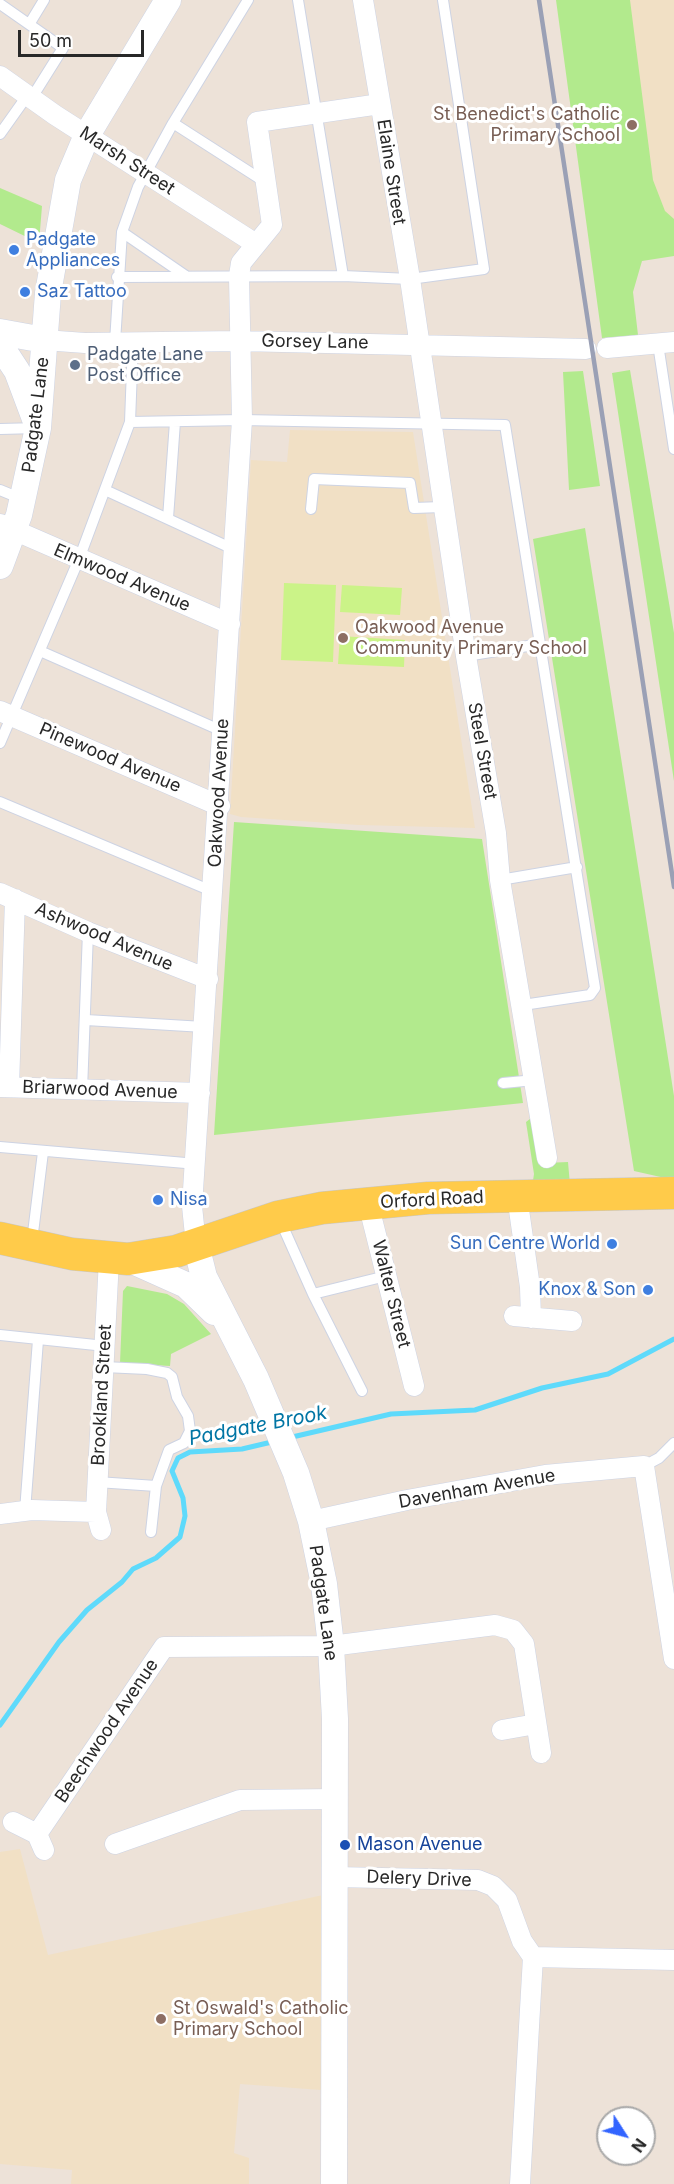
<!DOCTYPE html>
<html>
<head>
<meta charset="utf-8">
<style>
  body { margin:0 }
  #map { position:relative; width:674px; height:2184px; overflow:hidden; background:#ede2d8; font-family:Inter,sans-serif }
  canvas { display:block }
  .north { position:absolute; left:596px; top:2106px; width:60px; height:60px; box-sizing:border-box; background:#fff; border:2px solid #a9a9a9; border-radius:50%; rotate:126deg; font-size:16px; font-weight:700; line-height:24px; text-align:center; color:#282828 }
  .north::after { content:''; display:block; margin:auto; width:21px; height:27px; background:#3264ff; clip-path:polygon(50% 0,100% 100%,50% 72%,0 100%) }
  .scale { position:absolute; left:18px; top:30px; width:126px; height:27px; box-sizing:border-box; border:3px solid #282828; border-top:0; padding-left:8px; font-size:18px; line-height:21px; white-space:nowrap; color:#282828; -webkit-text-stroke:4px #fff; paint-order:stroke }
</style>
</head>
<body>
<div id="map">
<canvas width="674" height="2184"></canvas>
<div class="north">N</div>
<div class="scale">50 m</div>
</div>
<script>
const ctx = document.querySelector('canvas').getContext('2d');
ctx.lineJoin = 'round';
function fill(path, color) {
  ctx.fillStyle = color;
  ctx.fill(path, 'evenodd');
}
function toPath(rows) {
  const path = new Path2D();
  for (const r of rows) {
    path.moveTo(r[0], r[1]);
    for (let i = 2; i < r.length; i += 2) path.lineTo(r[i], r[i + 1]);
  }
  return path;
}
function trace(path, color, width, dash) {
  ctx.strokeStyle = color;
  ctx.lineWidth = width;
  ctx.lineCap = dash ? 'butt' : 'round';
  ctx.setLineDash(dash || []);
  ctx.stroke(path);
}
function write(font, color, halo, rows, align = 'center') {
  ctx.font = font + ' Inter,sans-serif';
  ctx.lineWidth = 6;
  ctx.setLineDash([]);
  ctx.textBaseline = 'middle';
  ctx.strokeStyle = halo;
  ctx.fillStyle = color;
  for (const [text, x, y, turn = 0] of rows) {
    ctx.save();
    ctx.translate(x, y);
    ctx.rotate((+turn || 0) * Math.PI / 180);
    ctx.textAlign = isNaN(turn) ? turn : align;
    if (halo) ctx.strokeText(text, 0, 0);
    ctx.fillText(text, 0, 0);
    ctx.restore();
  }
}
fill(toPath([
  [574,0,674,0,674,250],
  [290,430,413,432,475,828,359,825,241,817,230,814,251,460,287,462],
  [20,1849,48,1955,323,1895,321,2090,240,2084,234,2153,249,2158,249,2184,71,2184,72,2170,0,2164,0,1852]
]), '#f1e0c5');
fill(toPath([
  [556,0,630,0,653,180,665,211,674,219,674,256,642,261,633,292,638,335,602,338],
  [0,188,42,206,39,243,0,224],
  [630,370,674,633,674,781,612,373],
  [583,371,600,486,569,490,563,372],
  [585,528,674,1096,674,1180,634,1171,533,539],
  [234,822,482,839,523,1103,214,1135],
  [535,1115,545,1163,568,1162,570,1185,532,1187,534,1174,526,1122],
  [127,1286,167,1294,184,1304,211,1334,171,1354,170,1366,120,1363,123,1291]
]), '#b2ea8d');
fill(toPath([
  [284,583,336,585,333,662,281,660],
  [342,585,402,588,400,615,340,612],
  [340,636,405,640,404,667,338,664]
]), '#cbf388');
trace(toPath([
  [288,1438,391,1414,475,1410,542,1388,608,1374,674,1339],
  [0,1725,59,1642,87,1610,122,1582,133,1569,156,1558,180,1537,185,1516,183,1498,172,1471,178,1458,190,1452,242,1449,276,1441]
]), '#5edafb', 5);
const service = toPath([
  [298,0,343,276],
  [0,4,63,48,31,99],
  [30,23,44,0],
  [173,123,265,182],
  [0,134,27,96],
  [122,232,186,276],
  [117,277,343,276,410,279,484,269,443,0],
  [115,342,122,232,138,187,173,123,248,0],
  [658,344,674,449],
  [130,422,242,420,505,425,595,988,590,995,523,1005],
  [0,429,38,428],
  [0,490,22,499],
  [105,490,233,549],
  [311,509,314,479,410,483,414,508,442,507],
  [168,518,175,422],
  [40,651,222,731],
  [466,656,540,644],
  [0,743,79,559,130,422,133,342],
  [0,802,214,892],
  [500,880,577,867],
  [86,1020,204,1027],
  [503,1083,535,1080],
  [82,1090,88,932],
  [0,1147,197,1164],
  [280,1220,313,1294],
  [32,1241,43,1152],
  [0,1335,105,1346],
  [104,1367,147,1369,167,1373,172,1377,177,1397,188,1416,190,1431,184,1443,169,1450,156,1486,151,1532],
  [362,1391,313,1294,386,1276],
  [644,1466,659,1458,674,1443],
  [97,1482,156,1486],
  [25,1511,38,1340]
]);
const minor = toPath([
  [363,0,410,279,466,656,496,833,500,880,547,1158],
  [0,76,55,115,256,244],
  [44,340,85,343,239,341,586,349],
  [607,348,674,342],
  [0,524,230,624],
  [0,711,220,806],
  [0,893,88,932,208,979],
  [0,1087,200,1093],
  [9,1087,15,899],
  [517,1196,530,1287,531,1318],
  [368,1203,414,1386],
  [196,1245,192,1206,242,420,239,276,241,263,272,225,257,122,380,104],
  [514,1316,572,1321],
  [0,1514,32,1510,96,1512],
  [311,1521,407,1500,545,1475,644,1466,674,1659],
  [101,1530,96,1512,109,1259],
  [502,1730,536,1724],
  [13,1822,37,1834,44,1850],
  [37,1834,164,1647,331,1646,495,1625,513,1630,524,1644,541,1753],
  [115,1844,240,1800,335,1799],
  [334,1877,478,1880,493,1886,507,1900,522,1941,533,1957,520,2184],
  [533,1957,674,1960]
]);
const tertiary = toPath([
  [0,332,44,340],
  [0,345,17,371,35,419],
  [0,566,19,515,38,428,48,293,68,180,87,135,168,0],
  [196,1245,204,1277,256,1379,296,1473,311,1521,324,1584,331,1646,335,1719,334,2184],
  [128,1259,186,1285,214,1312]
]);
const primary = toPath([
  [0,1238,72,1254,128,1259,177,1251,278,1217,322,1208,428,1198,674,1193]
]);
trace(service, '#cdd3e3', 12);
trace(minor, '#cdd3e3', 21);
trace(tertiary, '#cdd3e3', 27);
trace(primary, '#c7c7c7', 33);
trace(service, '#fff', 10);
trace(minor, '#fff', 20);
trace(tertiary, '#fff', 26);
trace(primary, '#ffcb4a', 32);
trace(toPath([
  [539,0,674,887]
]), '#9aa0b5', 4.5);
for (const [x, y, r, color] of [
  [632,125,6,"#8d6e63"],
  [14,250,6,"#3f7fe0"],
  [25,292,6,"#3f7fe0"],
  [75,365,6,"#5c6f8a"],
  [343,638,6,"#8d6e63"],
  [158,1200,6,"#3f7fe0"],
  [612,1244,6,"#3f7fe0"],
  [648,1290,6,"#3f7fe0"],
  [345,1845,6,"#1a4fb4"],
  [161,2019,6,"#8d6e63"]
]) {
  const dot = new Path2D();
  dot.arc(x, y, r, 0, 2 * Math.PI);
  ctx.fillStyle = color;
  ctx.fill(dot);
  trace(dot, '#fff', 2);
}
write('18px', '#785e54', '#fff', [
  ["St Benedict's Catholic",620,115,"right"],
  ["Primary School",620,136,"right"],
  ["Oakwood Avenue",355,628],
  ["Community Primary School",355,649],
  ["St Oswald's Catholic",173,2009],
  ["Primary School",173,2030]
], 'left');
write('18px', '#282828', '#fff', [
  ["Marsh Street",127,161,33],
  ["Elaine Street",391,172,81],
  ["Gorsey Lane",315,342,1],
  ["Padgate Lane",36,415,-83],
  ["Elmwood Avenue",122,578,23],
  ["Steel Street",482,751,80],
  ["Pinewood Avenue",110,758,23],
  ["Oakwood Avenue",219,793,-87],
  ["Ashwood Avenue",104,937,23],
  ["Briarwood Avenue",100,1090,2],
  ["Orford Road",432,1200,-3],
  ["Walter Street",391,1294,76],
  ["Brookland Street",102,1395,-87],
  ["Davenham Avenue",477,1489,-10],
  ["Padgate Lane",323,1603,82],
  ["Beechwood Avenue",107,1731,-56],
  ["Delery Drive",419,1879,2]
]);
write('18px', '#366cbe', '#fff', [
  ["Padgate",26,240],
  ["Appliances",26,261],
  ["Saz Tattoo",37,292],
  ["Nisa",170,1200],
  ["Sun Centre World",600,1244,"right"],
  ["Knox & Son",636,1290,"right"]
], 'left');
write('18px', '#4e5e75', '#fff', [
  ["Padgate Lane",87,355],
  ["Post Office",87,376]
], 'left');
write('18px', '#164399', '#fff', [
  ["Mason Avenue",357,1845]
], 'left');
write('italic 20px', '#0075a4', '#fff', [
  ["Padgate Brook",258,1426,-11]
]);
</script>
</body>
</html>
